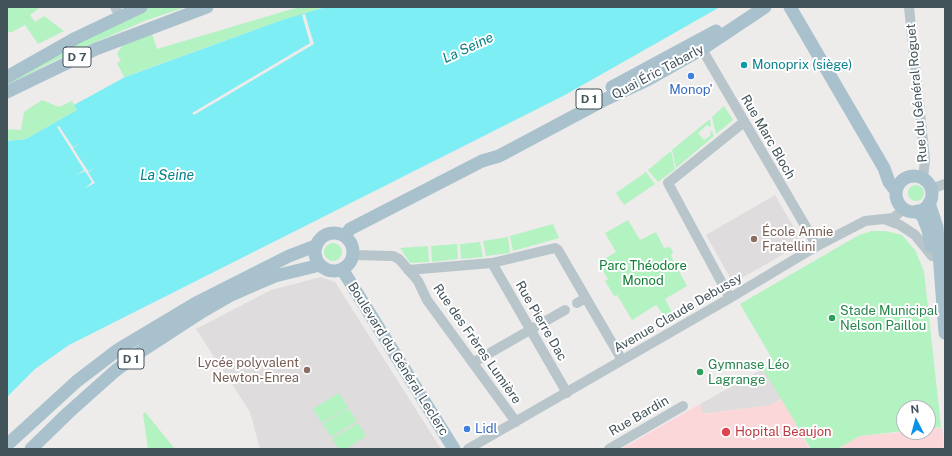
<!DOCTYPE html>
<html>
<head>
<meta charset="utf-8">
<style>
  body { margin:0 }
  #map { position:relative; width:952px; height:456px; overflow:hidden; background:#eeebeb; font-family:"Public Sans",sans-serif }
  canvas { display:block }
  .frame { position:absolute; inset:0; border:8px solid #42535a; pointer-events:none }
  .north { position:absolute; left:896px; top:400px; width:40px; height:40px; box-sizing:border-box; background:#fff; border:1px solid #b3babd; border-radius:50%; rotate:354deg; font-size:11px; font-weight:700; line-height:16px; text-align:center; color:#42535a }
  .north::after { content:''; display:block; margin:auto; width:14px; height:18px; background:#0a92e9; clip-path:polygon(50% 0,100% 100%,50% 72%,0 100%) }
</style>
</head>
<body>
<div id="map">
<canvas width="952" height="456"></canvas>
<div class="frame"></div>
<div class="north">N</div>
</div>
<script>
const ctx = document.querySelector('canvas').getContext('2d');
ctx.lineJoin = 'round';
function fill(path, color) {
  ctx.fillStyle = color;
  ctx.fill(path, 'evenodd');
}
function toPath(rows) {
  const path = new Path2D();
  for (const r of rows) {
    if (r.length === 3) {
      path.moveTo(r[0] + r[2], r[1]);
      path.arc(r[0], r[1], r[2], 0, 2 * Math.PI);
      continue;
    }
    path.moveTo(r[0], r[1]);
    for (let i = 2; i < r.length; i += 2) path.lineTo(r[i], r[i + 1]);
  }
  return path;
}
function trace(path, color, width, dash) {
  ctx.strokeStyle = color;
  ctx.lineWidth = width;
  ctx.lineCap = dash ? 'butt' : 'round';
  ctx.setLineDash(dash || []);
  ctx.stroke(path);
}
function write(font, color, halo, rows, align = 'center') {
  ctx.font = font + ' "Public Sans",sans-serif';
  ctx.lineWidth = 4;
  ctx.setLineDash([]);
  ctx.textBaseline = 'middle';
  ctx.strokeStyle = halo;
  ctx.fillStyle = color;
  for (const [text, x, y, turn = 0] of rows) {
    ctx.save();
    ctx.translate(x, y);
    ctx.rotate((+turn || 0) * Math.PI / 180);
    ctx.textAlign = isNaN(turn) ? turn : align;
    if (halo) ctx.strokeText(text, 0, 0);
    ctx.fillText(text, 0, 0);
    ctx.restore();
  }
}
fill(toPath([
  [775,195,803,243,733,283,706,235],
  [321,277,335,282,441,449,260,449,250,412,196,329,271,290],
  [763,369,782,398,771,405,702,414,700,404]
]), '#dfdcdd');
fill(toPath([
  [782,399,810,449,621,449,700,404,703,414,771,405],
  [942,428,944,449,838,449,859,436,904,432,928,432,928,429]
]), '#fcd7da');
fill(toPath([
  [7,7,41,7,30,15,35,22,44,16,64,31,38,44,25,25,12,32,7,32],
  [150,7,186,7,147,20,91,44,46,65,7,86,7,82,58,53],
  [299,7,326,7,282,20,124,77,117,63,121,61,117,54,122,46,152,34,157,49],
  [42,100,59,107,72,101,77,110,26,139,7,141,7,129,21,130,24,112],
  [724,106,733,120,716,134,712,117],
  [710,119,711,126,709,127,707,125,698,133,704,140,711,135,710,132,712,131,714,136,676,168,672,150],
  [671,151,675,169,658,182,648,170],
  [646,172,655,184,624,205,616,193],
  [916,193,8],
  [628,220,640,240,656,232,664,248,670,247,673,252,671,256,687,286,665,299,675,318,668,321,656,305,632,320,617,295,614,296,605,281,608,279,598,263,616,252,605,233],
  [553,224,559,238,513,251,510,236],
  [872,231,886,231,902,235,915,250,924,271,941,427,928,429,928,408,904,408,904,431,860,436,837,449,811,449,763,369,774,362,740,304,859,235],
  [508,237,510,253,486,256,483,241],
  [480,242,483,257,461,259,460,244],
  [333,252,9],
  [457,244,458,259,432,262,431,246],
  [428,246,429,262,410,263,400,248],
  [339,393,348,407,322,423,313,409],
  [348,408,357,421,331,437,323,424],
  [145,412,175,449,148,449,143,414],
  [358,423,366,436,346,449,339,449,332,439]
]), '#b3f2c1');
fill(toPath([
  [326,7,720,7,565,95,69,345,35,369,7,397,7,141,26,139,77,110,74,105,125,77,282,20]
]), '#7deef3');
fill(toPath([
  [305,14,314,44,194,115,192,113,310,43,302,15],
  [59,126,73,147,81,143,73,148,88,171,95,168,88,172,95,183,85,188,92,182,85,171,76,175,84,170,57,127]
]), '#eeebeb');
trace(toPath([
  [115,7,121,17],
  [909,7,925,160,923,178],
  [699,44,817,246],
  [931,189,945,184],
  [884,219,900,225,915,235,932,256],
  [352,255,393,256,399,259,418,281,427,300,516,422],
  [492,263,567,393],
  [408,270,492,263,555,248,558,250,622,360],
  [730,298,668,183,744,122],
  [577,303,586,298],
  [474,362,565,310],
  [468,449,730,298,817,246,865,221,893,218,904,209],
  [609,449,683,406]
]), '#b8c6cc', 10);
trace(toPath([
  [790,7,884,168,889,182,896,191],
  [7,77,76,38,141,7],
  [612,87,716,31],
  [7,92,96,49,207,7],
  [914,194,18],
  [929,203,937,227,945,333],
  [917,211,923,217,928,230,931,246],
  [334,252,19],
  [345,236,350,229,482,161,499,156,606,99,647,80,702,49,765,7],
  [342,269,454,449],
  [7,445,77,381,119,349,196,303,289,256,315,246],
  [31,449,68,413,115,371,140,352,203,311,229,296,256,284,275,276,320,265]
]), '#a8c1cd', 13);
for (const [x, y, r, color] of [
  [744,65,4,"#0f9aa8"],
  [691,76,4,"#3f7fe0"],
  [754,239,4,"#8d6e63"],
  [832,318,4,"#2e9e5b"],
  [307,370,4,"#8d6e63"],
  [700,372,4,"#2e9e5b"],
  [467,429,4,"#3f7fe0"],
  [726,432,5,"#e0444e"]
]) {
  const dot = new Path2D();
  dot.arc(x, y, r, 0, 2 * Math.PI);
  ctx.fillStyle = color;
  ctx.fill(dot);
  trace(dot, '#fff', 1.5);
}
for (const [x, y, w] of [
  [77,57,28],
  [589,99,26],
  [131,359,26]
]) {
  const box = new Path2D();
  box.roundRect(x - w / 2, y - 10, w, 20, 3);
  ctx.fillStyle = '#fff';
  ctx.fill(box);
  trace(box, '#42535a', 1);
}
write('bold 12px', '#42535a', null, [
  ["D 7",77,57],
  ["D 1",589,99],
  ["D 1",131,359]
]);
write('13px', '#0d838f', '#fff', [
  ["Monoprix (siège)",752,65]
], 'left');
write('13px', '#42535a', '#fff', [
  ["Quai Éric Tabarly",658,72,-28],
  ["Rue du Général Roguet",917,93,-95],
  ["Rue Marc Bloch",768,137,60],
  ["Avenue Claude Debussy",678,313,-30],
  ["Rue Pierre Dac",541,321,60],
  ["Rue des Frères Lumière",477,344,55],
  ["Boulevard du Général Leclerc",398,359,58],
  ["Rue Bardin",639,416,-30]
]);
write('13px', '#366cbe', '#fff', [
  ["Monop'",691,90],
  ["Lidl",475,429,"left"]
]);
write('13px', '#785e54', '#fff', [
  ["École Annie",762,232],
  ["Fratellini",762,247],
  ["Lycée polyvalent",299,363,"right"],
  ["Newton-Enrea",299,378,"right"]
], 'left');
write('13px', '#0f7f34', '#fff', [
  ["Parc Théodore",643,266],
  ["Monod",643,281]
]);
write('13px', '#27864d', '#fff', [
  ["Stade Municipal",840,311],
  ["Nelson Paillou",840,326],
  ["Gymnase Léo",708,365],
  ["Lagrange",708,380]
], 'left');
write('13px', '#be3a42', '#fff', [
  ["Hopital Beaujon",735,432]
], 'left');
write('italic 14px', '#058287', '#fff', [
  ["La Seine",468,48,-25],
  ["La Seine",167,176]
]);
</script>
</body>
</html>
